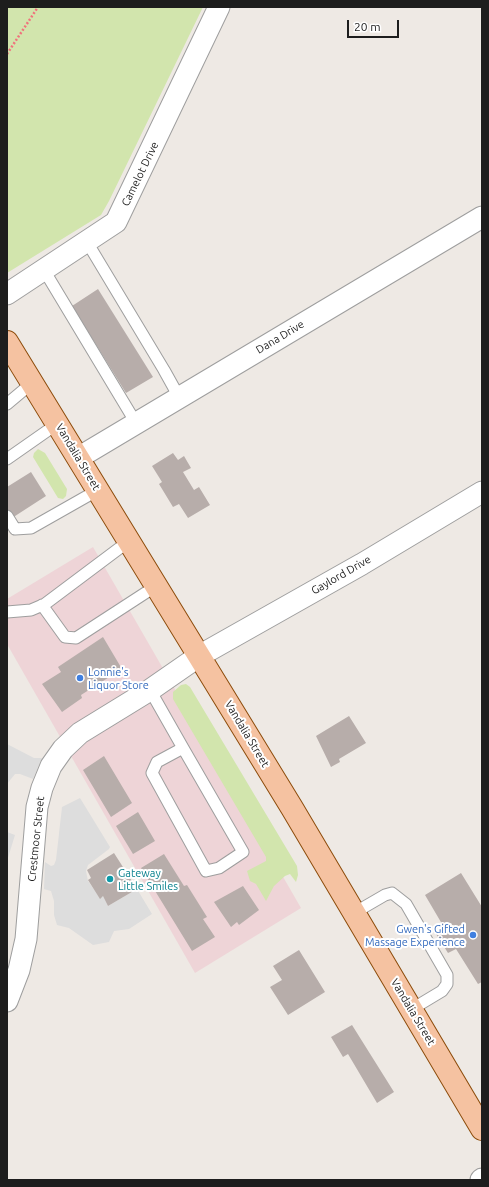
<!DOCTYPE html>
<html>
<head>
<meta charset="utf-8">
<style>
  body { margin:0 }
  #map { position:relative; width:489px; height:1187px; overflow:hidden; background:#eee9e4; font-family:Ubuntu,sans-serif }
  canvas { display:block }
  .frame { position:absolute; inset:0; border:8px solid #1d1d1d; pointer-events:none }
  .scale { position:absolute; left:347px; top:20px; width:52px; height:18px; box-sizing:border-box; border:2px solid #1d1d1d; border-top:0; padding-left:5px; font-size:12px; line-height:14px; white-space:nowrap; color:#1d1d1d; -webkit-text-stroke:3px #fff; paint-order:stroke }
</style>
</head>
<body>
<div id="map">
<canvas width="489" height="1187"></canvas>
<div class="frame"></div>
<div class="scale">20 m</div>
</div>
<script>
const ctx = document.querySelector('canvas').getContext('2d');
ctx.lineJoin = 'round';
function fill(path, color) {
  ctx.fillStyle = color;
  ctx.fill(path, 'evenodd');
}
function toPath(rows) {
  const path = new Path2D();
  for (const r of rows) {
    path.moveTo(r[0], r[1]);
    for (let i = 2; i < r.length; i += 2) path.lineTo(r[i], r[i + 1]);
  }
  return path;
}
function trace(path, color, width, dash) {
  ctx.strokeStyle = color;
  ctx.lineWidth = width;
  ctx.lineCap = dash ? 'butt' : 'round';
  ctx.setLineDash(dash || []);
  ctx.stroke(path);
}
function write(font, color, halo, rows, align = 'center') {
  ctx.font = font + ' Ubuntu,sans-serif';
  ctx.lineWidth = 4;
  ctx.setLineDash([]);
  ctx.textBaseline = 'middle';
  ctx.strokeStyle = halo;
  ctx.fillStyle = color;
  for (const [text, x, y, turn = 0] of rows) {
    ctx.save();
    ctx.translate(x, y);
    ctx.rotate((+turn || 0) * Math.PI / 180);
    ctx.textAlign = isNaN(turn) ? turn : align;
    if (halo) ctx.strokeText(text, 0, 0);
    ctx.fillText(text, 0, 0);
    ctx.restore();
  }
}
fill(toPath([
  [93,547,301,908,195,973,7,644,7,599]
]), '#eed4d7');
fill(toPath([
  [7,7,203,7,109,201,101,215,7,273],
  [38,449,45,453,67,489,66,496,63,499,58,498,33,457,34,453],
  [186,684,190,687,297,866,298,875,296,882,290,874,285,876,274,886,266,901,256,884,250,881,247,871,266,861,266,857,173,699,173,692,181,685]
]), '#d2e5ad');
fill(toPath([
  [7,744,34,758,42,758,33,779,20,774,15,774,7,784],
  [80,798,110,847,109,849,88,865,86,871,88,881,100,898,103,896,108,906,137,889,152,914,129,929,114,931,109,942,93,945,69,928,57,925,54,915,54,901,51,891,44,889,45,862,51,866,54,865,56,860,62,807],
  [7,832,15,835,7,861]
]), '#ddd');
fill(toPath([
  [98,289,153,377,126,393,72,306],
  [173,453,178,460,184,456,191,468,183,472,194,490,199,487,210,505,188,518,179,504,173,507,159,484,162,482,152,466],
  [31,472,46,496,12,518,7,510,7,487],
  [103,637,122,669,81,695,82,698,62,712,42,684,61,672,58,667],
  [349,716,366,743,339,759,340,762,331,767,316,736],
  [104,756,132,803,111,817,83,770],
  [138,812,155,841,133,854,116,826],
  [114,853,137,889,108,906,103,896,100,899,88,880,91,878,87,870],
  [164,854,184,886,187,885,207,917,203,919,215,937,192,951,141,868],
  [461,873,482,907,482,982,478,984,456,949,448,953,436,934,445,929,425,895],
  [243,886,259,910,239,925,237,922,231,927,214,902],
  [299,950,325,992,288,1015,270,987,282,980,273,966],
  [352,1025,394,1092,377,1103,348,1054,343,1057,331,1037]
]), '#b7adaa');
const lane = toPath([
  [87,242,164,370,179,397],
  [44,270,136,423],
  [7,404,32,383],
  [7,459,57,424],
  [7,516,15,529,31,528,98,490],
  [42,605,65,637,76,638,156,586],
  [7,612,31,610,45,604,129,541],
  [150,690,183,748,243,852,219,868,206,871,152,773,157,762,183,748],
  [354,913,385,895,392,893,406,904,447,975,447,984,442,991,412,1009]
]);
const street = toPath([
  [7,294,116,222,219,7],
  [78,458,482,217],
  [7,1001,19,970,26,939,37,807,42,788,51,766,63,749,80,733,150,690,199,656,362,564,482,492],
  [481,1180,482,1179]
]);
const primary = toPath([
  [7,342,292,808,482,1129]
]);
trace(lane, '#9e9e9e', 13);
trace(street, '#9e9e9e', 23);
trace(primary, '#8c4b0a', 24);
trace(toPath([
  [7,54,38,7]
]), '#f0737c', 2.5, [2, 2]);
trace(lane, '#fff', 11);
trace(street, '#fff', 21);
trace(primary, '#f5c2a1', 22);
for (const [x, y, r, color] of [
  [80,678,4,"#3f7fe0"],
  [110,879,4,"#0f9aa8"],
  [473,935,4,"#3f7fe0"]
]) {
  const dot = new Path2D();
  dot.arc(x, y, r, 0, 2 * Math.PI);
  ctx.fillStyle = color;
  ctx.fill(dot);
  trace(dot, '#fff', 1.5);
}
write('11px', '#1d1d1d', '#fff', [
  ["Camelot Drive",140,174,-64],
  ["Dana Drive",280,337,-31],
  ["Vandalia Street",78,457,59],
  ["Gaylord Drive",341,575,-30],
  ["Vandalia Street",247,734,59],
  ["Crestmoor Street",36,839,-84],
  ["Vandalia Street",413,1012,59]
]);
write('11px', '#366cbe', '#fff', [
  ["Lonnie's",88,672],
  ["Liquor Store",88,685],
  ["Gwen's Gifted",465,929,"right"],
  ["Massage Experience",465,942,"right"]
], 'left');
write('11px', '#0d838f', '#fff', [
  ["Gateway",118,873],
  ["Little Smiles",118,886]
], 'left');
</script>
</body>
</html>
